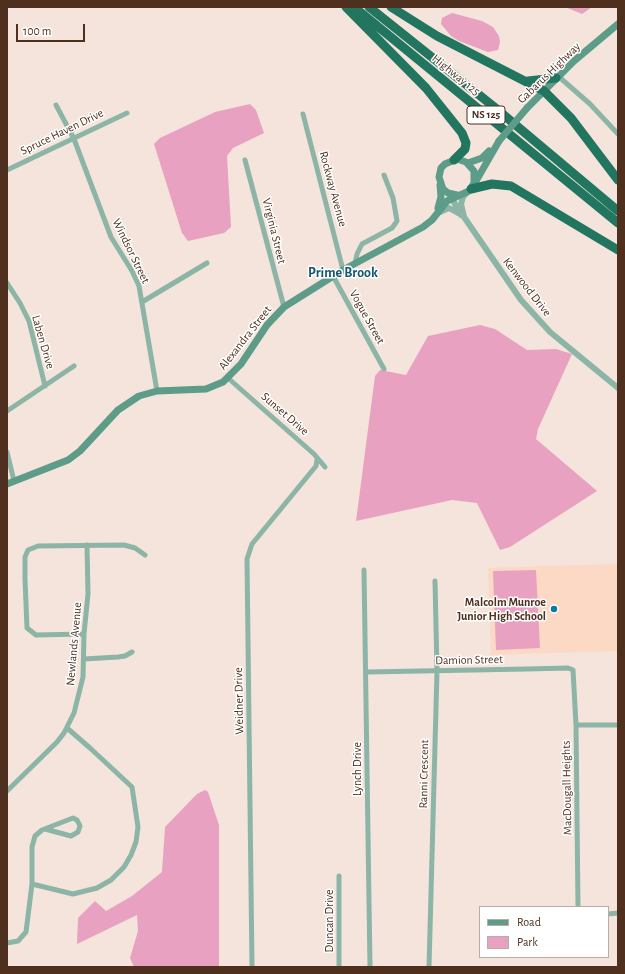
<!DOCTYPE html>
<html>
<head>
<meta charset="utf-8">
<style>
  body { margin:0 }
  #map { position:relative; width:625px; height:974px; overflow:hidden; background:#f4e4db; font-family:"Alegreya Sans",sans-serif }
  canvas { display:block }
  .frame { position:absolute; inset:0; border:8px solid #4f301e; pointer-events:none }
  .legend { position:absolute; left:479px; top:906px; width:130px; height:52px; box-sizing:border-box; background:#fff; border:1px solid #b9aca5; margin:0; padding:5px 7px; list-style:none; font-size:12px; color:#4f301e }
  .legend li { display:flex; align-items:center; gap:8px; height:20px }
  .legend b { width:20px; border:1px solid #b9aca5 }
  .scale { position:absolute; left:16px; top:24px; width:69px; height:18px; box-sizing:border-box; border:2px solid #4f301e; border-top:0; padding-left:5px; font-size:12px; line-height:14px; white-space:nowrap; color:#4f301e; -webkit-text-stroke:3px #fff; paint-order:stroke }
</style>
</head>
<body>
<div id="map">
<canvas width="625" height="974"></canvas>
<div class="frame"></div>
<ul class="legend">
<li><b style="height:5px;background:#5c9c88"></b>Road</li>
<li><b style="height:11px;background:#e9a1c1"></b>Park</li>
</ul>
<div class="scale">100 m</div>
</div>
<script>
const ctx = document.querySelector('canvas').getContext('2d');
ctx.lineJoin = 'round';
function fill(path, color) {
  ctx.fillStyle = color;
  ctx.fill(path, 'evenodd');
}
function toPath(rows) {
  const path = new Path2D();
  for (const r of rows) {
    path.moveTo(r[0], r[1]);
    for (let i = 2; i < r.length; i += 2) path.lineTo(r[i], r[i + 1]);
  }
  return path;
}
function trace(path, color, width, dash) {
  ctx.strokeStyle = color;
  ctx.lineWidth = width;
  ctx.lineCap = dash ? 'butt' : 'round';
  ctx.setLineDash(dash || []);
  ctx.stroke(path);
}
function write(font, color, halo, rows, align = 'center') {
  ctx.font = font + ' "Alegreya Sans",sans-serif';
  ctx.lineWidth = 3;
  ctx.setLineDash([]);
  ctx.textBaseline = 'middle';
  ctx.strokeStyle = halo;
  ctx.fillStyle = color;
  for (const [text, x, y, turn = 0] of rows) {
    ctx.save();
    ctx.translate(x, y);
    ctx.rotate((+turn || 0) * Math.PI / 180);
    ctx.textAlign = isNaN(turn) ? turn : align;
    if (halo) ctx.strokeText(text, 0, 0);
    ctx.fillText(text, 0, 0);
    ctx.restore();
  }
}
fill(toPath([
  [618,564,618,651,491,655,488,568]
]), '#fbd9c5');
fill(toPath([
  [565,7,592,7,582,14],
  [452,13,482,21,493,27,499,36,500,42,498,50,488,52,459,41,451,36,441,24,442,18],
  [250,104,256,110,264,133,233,148,227,156,231,227,224,233,188,241,182,233,154,144,160,138,215,112],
  [480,325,495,329,527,350,556,349,572,354,538,429,536,439,597,491,510,547,500,550,477,503,452,500,356,521,375,376,380,370,406,375,428,336],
  [536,570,540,648,496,650,493,571],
  [205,790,208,792,219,825,219,967,134,967,130,958,138,931,137,915,77,944,78,918,95,901,106,911,132,896,162,872,165,827,197,794]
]), '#e9a1c1');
trace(toPath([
  [558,76,590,104,618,134],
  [56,105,74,139,111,237,132,271,139,286,157,391],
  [303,114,343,270],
  [245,160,284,307],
  [7,170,127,113],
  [355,264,357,254,362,244,392,228,397,221,393,198,384,175],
  [333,276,384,369],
  [7,283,20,303,29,321,45,386],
  [142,302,207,263],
  [228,378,314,454,325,467],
  [7,411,74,366],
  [7,452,14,481],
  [364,570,370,967],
  [84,634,36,635,27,628,25,579,25,557,28,550,38,546,124,545,135,548,145,555],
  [84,659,118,657,125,656,132,652],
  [367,672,527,669,568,668,573,670,576,725,578,907],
  [576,725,618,725],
  [7,791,57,742,64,733,74,713,83,677,84,634,88,594,87,545],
  [339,876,339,967],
  [32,884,73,894,97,888,111,880,124,867,131,855,136,842,138,827,132,787,90,748,67,728],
  [608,914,618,913],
  [7,943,18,941,26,932,32,884,32,847,35,836,42,830,73,818,77,820,80,826,78,832,71,836,45,829],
  [252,967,247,559,252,544,316,466,317,459],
  [429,967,437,671,435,581]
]), '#8cb5a7', 5);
trace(toPath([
  [468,191,463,197,461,204,464,217,521,300,550,332,618,388],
  [450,195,461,215],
  [440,212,449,208,458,213]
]), '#8cb5a7', 6);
trace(toPath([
  [527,108,574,61,618,24],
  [468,163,482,158,489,151],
  [476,181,499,141],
  [438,208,441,197,440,185],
  [7,484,68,460,80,451,118,410,139,396,157,391,206,389,223,382,241,364,267,325,284,307,343,270,423,227,432,220,447,201,469,191,474,183,474,171,466,162,457,159,445,164,441,168,439,177,443,189,448,193,457,195]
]), '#5c9c88', 7);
trace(toPath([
  [346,7,426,88,462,133,466,143,465,149,454,160],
  [354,7,618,223],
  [369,7,493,106,618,211],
  [391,7,437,36,544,91,571,118,618,180],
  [528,81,556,78],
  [471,189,492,184,511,186,618,250]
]), '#227660', 9);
trace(toPath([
  [499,141,527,108]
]), '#5c9c88', 7);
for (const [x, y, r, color] of [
  [554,609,4,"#0b7ba4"]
]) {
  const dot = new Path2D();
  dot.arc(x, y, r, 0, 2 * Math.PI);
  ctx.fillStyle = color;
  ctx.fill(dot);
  trace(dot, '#fff', 1.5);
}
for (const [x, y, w] of [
  [486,115,38]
]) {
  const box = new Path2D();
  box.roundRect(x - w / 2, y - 9, w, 18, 3);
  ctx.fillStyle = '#fff';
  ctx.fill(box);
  trace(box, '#4f301e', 1);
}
write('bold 11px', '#4f301e', null, [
  ["NS 125",486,115]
]);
write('12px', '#4f301e', '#fff', [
  ["Gabarus Highway",549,73,-44],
  ["Highway 125",456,75,39],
  ["Spruce Haven Drive",62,132,-26],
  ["Rockway Avenue",333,189,75],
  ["Virginia Street",274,231,76],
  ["Windsor Street",131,251,64],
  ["Kenwood Drive",527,287,52],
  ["Vogue Street",367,317,61],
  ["Alexandra Street",245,338,-52],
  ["Laben Drive",43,342,74],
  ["Sunset Drive",285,414,41],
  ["Newlands Avenue",74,644,-85],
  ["Damion Street",469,660,-1],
  ["Weidner Drive",239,701,-91],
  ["Lynch Drive",357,769,-90],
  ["Ranni Crescent",424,774,-89],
  ["MacDougall Heights",567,788,-91],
  ["Duncan Drive",329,921,-90]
]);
write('bold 12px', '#4f301e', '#fff', [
  ["Malcolm Munroe",546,602],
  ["Junior High School",546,616]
], 'right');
write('bold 14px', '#125774', '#fff', [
  ["Prime Brook",343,273]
]);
</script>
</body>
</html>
